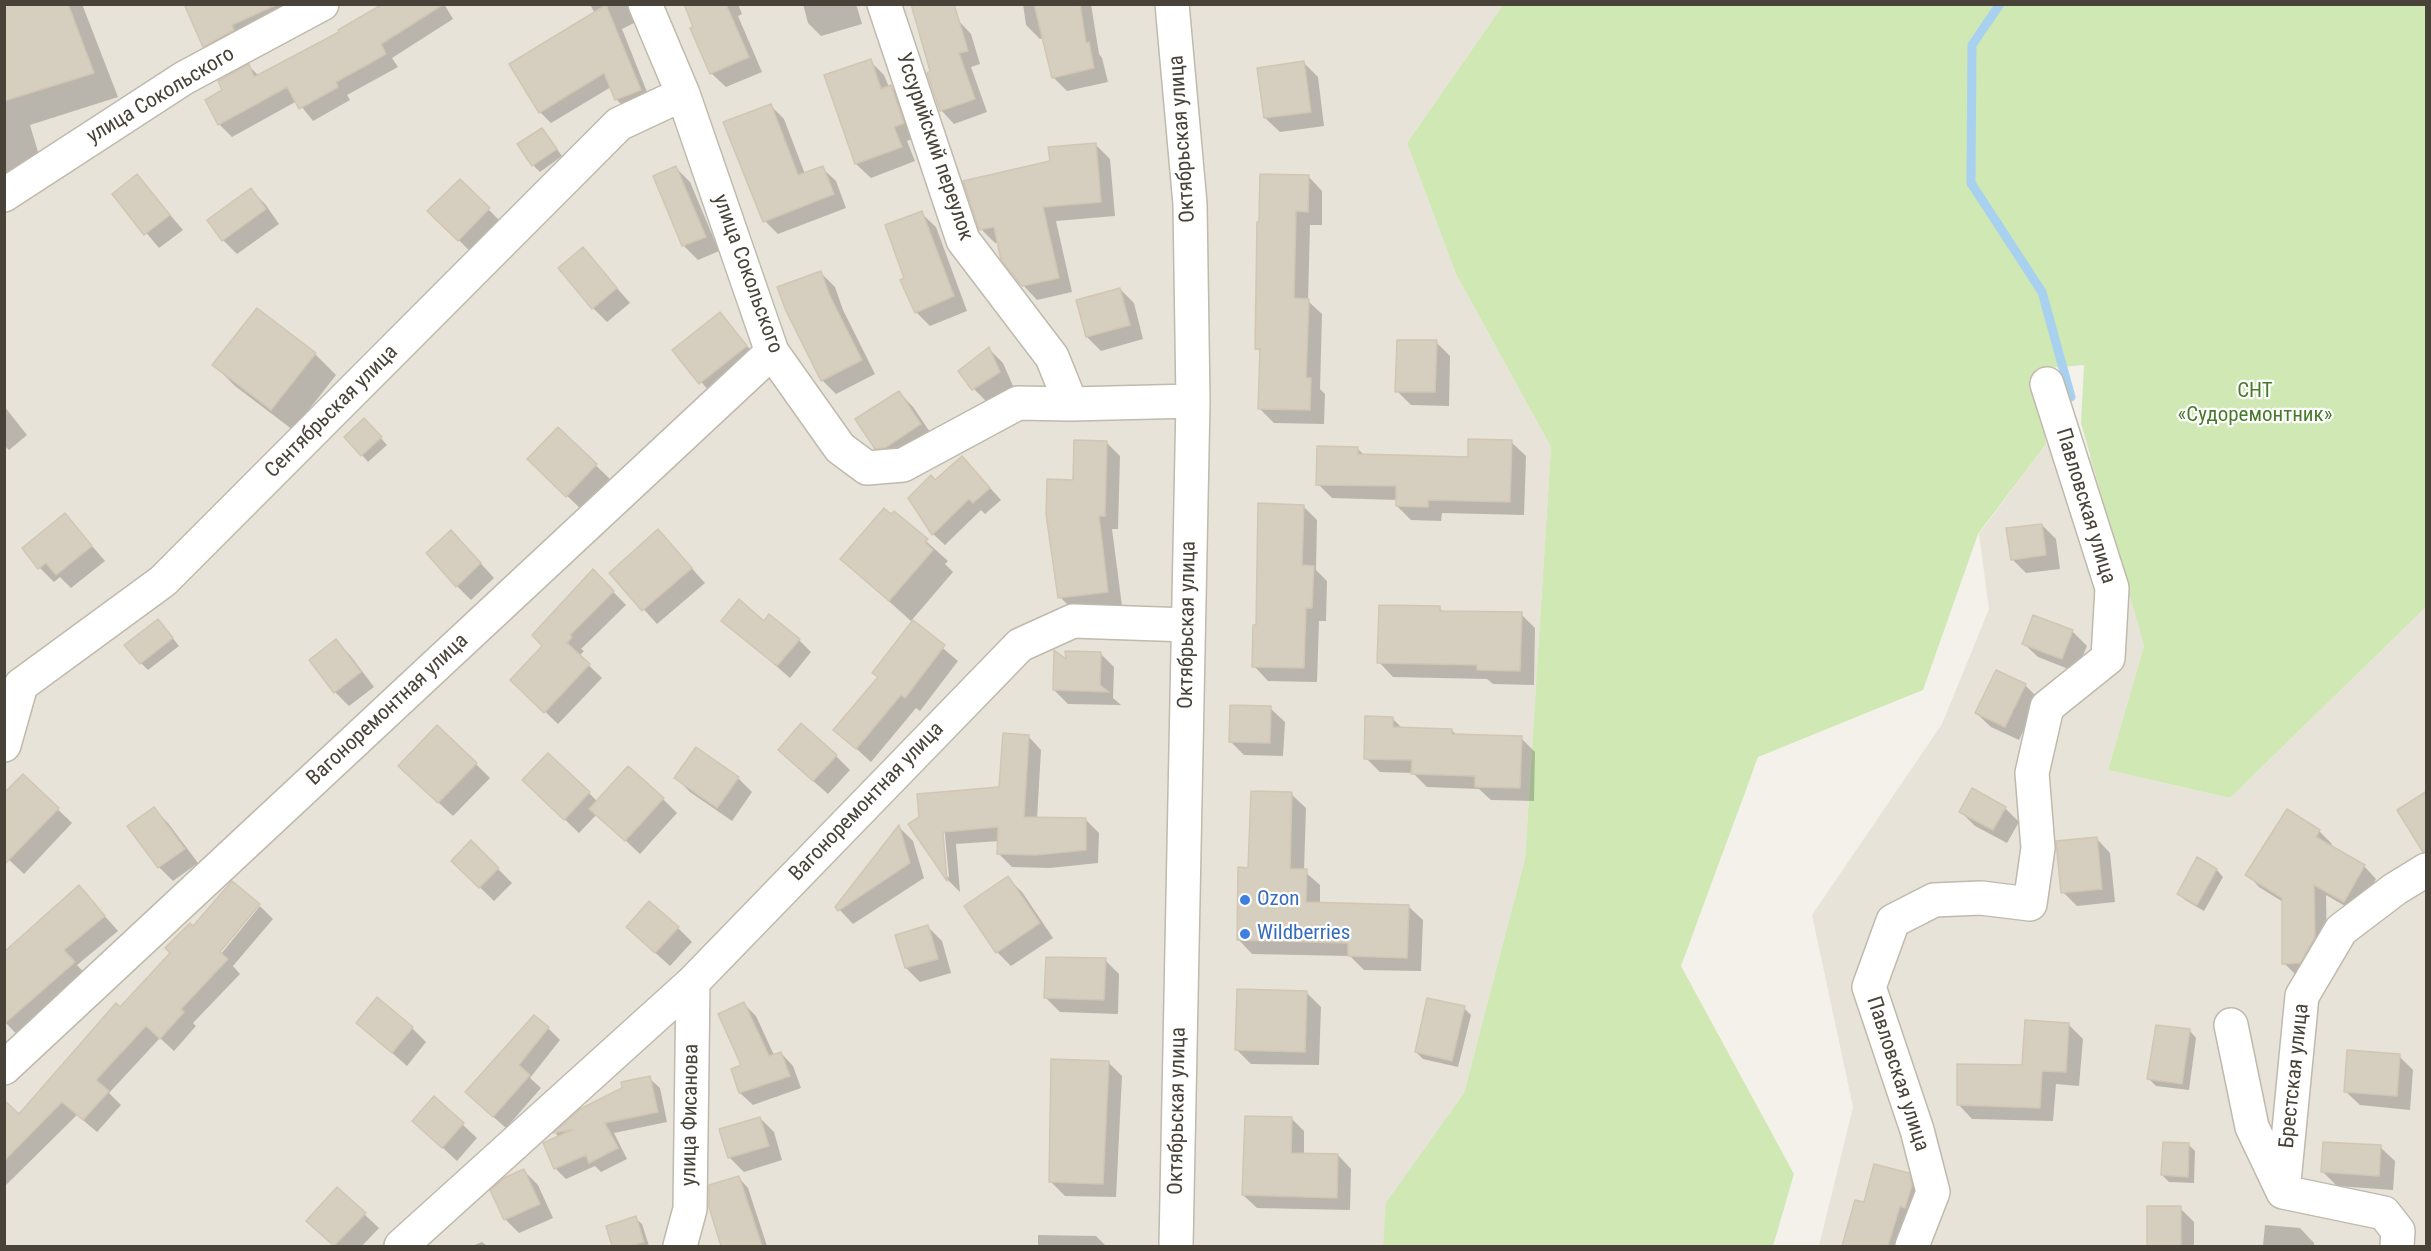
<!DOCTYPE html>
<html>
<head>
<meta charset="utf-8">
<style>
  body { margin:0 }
  #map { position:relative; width:2431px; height:1251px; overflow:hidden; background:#f4f1ea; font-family:"Roboto Condensed",sans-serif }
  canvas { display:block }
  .frame { position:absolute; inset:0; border:6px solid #484238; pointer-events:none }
</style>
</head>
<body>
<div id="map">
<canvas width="2431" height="1251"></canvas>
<div class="frame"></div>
</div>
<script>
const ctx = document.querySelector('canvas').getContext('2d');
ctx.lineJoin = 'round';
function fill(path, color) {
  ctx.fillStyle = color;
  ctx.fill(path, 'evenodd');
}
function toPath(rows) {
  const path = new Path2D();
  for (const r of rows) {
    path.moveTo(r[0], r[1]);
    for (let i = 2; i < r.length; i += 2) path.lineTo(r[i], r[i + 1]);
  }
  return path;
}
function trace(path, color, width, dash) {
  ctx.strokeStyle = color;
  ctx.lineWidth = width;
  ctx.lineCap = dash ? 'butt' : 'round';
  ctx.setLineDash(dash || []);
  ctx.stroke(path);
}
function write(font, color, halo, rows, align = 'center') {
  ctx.font = font + ' "Roboto Condensed",sans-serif';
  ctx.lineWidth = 4.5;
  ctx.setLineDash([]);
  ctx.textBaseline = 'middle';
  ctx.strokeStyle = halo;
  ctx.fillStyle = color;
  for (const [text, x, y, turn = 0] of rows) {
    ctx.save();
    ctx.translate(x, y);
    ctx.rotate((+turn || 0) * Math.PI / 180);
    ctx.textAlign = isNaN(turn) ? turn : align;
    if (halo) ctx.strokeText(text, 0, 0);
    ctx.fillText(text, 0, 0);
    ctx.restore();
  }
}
fill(toPath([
  [5,5,1503,5,1407,143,1456,274,1551,447,1525,859,1464,1093,1387,1203,1383,1246,5,1246],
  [2046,444,2091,457,2144,646,2108,770,2230,798,2426,607,2426,1246,1819,1246,1853,1107,1812,915,1942,724,1989,609,1979,534]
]), '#e8e3d8');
fill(toPath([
  [1503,5,2426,5,2426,607,2230,798,2108,770,2144,646,2081,423,2084,365,2036,369,2046,444,1978,534,1923,690,1758,757,1681,966,1794,1174,1773,1246,1383,1246,1386,1203,1464,1093,1525,859,1551,447,1456,274,1407,143]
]), '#cfe8b4');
fill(toPath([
  [4,4,82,4,118,97,30,125,43,169,4,188],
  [185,4,283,4,290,20,218,60,204,46],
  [396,4,444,4,453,19,392,58,398,67,347,95,350,100,313,121,297,101,232,137,219,124,224,91,249,66,259,76],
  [590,4,633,4,638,21,622,29,651,102,628,111,617,100,611,87,551,123,540,112,595,14],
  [686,4,738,4,742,14,738,16,762,72,726,87,711,73],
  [803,4,856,4,862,24,821,36,808,23],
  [1023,4,1091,4,1099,54,1102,58,1108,82,1067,91,1053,77,1044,38,1040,39,1026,25],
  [958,20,971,34,980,64,971,67,987,112,954,124,941,110,932,72],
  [870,61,884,75,889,87,891,87,905,101,917,137,907,141,915,161,871,178,856,164,826,76],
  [1303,62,1318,77,1324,126,1280,132,1265,118],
  [771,106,784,119,805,174,822,168,836,181,846,208,778,234,765,221],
  [542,129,562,156,540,172,533,165],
  [1096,145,1110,159,1115,216,1056,221,1072,292,1037,300,1023,285,999,242,995,243,981,229,1051,162],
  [676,168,690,182,719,251,698,260,684,246,655,177],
  [137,176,183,230,159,248,114,194],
  [1308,176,1322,191,1322,225,1310,225,1308,301,1322,314,1320,389,1325,394,1324,424,1274,423,1260,409,1262,353,1257,348,1259,224],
  [460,181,503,224,473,254,429,211],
  [251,190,265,204,279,224,237,254,223,240,209,220],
  [921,213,936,227,967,311,930,326,916,312,906,279],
  [583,249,630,303,607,322,593,308],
  [821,273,835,287,843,310,875,374,836,394,822,380],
  [1120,289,1134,303,1143,339,1101,351,1087,337],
  [720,314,760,361,715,398,674,350],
  [1436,342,1450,356,1449,406,1411,405,1397,391],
  [989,349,1003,363,1013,386,988,403,974,389],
  [315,354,336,375,293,430,235,386,214,365],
  [899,392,913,407,934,438,890,462,876,448],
  [4,406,27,435,9,450,4,445],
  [371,427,387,445,368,462,362,455],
  [558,429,610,479,581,509,543,473],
  [1106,442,1120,456,1118,529,1112,529,1122,606,1074,611,1060,597,1074,482],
  [1511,442,1526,456,1524,515,1442,513,1441,521,1411,520,1397,506,1397,500,1332,498,1318,484,1357,448,1364,455,1469,459],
  [973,469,1001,500,985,514,981,510,945,545,933,534,910,498,935,482],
  [1303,506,1317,520,1316,570,1327,581,1326,621,1319,621,1317,682,1268,681,1254,666,1258,627],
  [895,513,948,561,945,564,953,572,911,621,958,661,920,711,916,708,871,762,836,730,879,677,912,622,842,559],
  [65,515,105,561,71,588,60,577,54,582,40,568],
  [2042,525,2056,539,2060,569,2026,573,2012,559],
  [465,546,494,578,471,600,457,586],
  [672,546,705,583,657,624,611,573],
  [593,571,626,605,581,649,584,651,579,656,602,678,558,724,512,680,544,646],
  [1439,608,1444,612,1521,614,1535,628,1534,685,1493,684,1487,679,1393,677,1379,662],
  [2034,617,2073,632,2087,646,2076,672,2038,657,2023,643],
  [723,620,764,624,799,640,811,652,790,678],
  [164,627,179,646,148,670,141,663],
  [336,641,350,655,374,687,349,706,335,692],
  [1100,653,1114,667,1113,698,1121,705,1068,704,1054,690,1068,662],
  [2025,685,2039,699,2019,740,1991,727,1976,713],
  [1270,708,1285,722,1283,756,1244,755,1230,741],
  [1393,719,1403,729,1452,730,1457,736,1521,738,1535,752,1534,801,1491,800,1479,789,1427,787,1413,773,1380,772,1366,758],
  [1028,736,1041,750,1037,819,1086,820,1099,833,1098,863,1050,868,1012,867,999,854,999,841,956,844,960,892,948,880,910,824,1000,788],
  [941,824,944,824,949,878,945,874],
  [836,756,850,770,828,794,794,764],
  [476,764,490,778,453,816,414,780],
  [23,776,72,823,24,874,4,855],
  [676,778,738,778,752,792,732,821,690,792],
  [589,793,598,802,663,799,677,813,640,854,597,814,579,833,538,794],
  [1291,794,1306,808,1304,871,1320,885,1320,904,1408,906,1423,920,1421,971,1364,970,1350,956,1252,954,1238,939,1249,869],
  [2005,808,2019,822,2007,843,1975,826,1961,812],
  [154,809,168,823,198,863,173,881,159,867,129,827],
  [900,828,913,841,924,878,853,924,837,907],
  [2319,831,2332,844,2330,847,2364,866,2376,879,2357,913,2326,895,2327,950,2296,975,2284,963,2283,902,2259,887,2247,874],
  [2096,838,2110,853,2115,902,2077,906,2063,892],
  [471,842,512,883,494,901,453,861],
  [2198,859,2217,870,2223,877,2204,911,2185,900,2179,894],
  [1008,878,1022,892,1053,938,1011,966,997,952,966,906],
  [79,887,118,931,77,965,88,977,24,1042,4,1021],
  [260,906,273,919,233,966,240,974,193,1023,196,1026,174,1051,160,1038,109,1093,121,1105,97,1132,77,1115,4,1187,4,1102,19,1116,120,1009,214,957,217,959],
  [928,927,942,941,951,973,920,982,906,968,897,936],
  [678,928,692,942,670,966,642,941],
  [1105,960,1119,974,1118,1014,1060,1012,1046,998],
  [1306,992,1321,1007,1319,1065,1251,1064,1237,1050],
  [744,1004,756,1016,774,1055,781,1053,793,1066,801,1088,753,1105,740,1093,732,1070,743,1066],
  [1464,1008,1471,1015,1458,1067,1423,1059,1416,1052],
  [358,1023,412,1028,426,1042,407,1066],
  [2069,1025,2083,1039,2079,1086,2056,1084,2053,1121,1972,1119,1958,1104,2023,1067],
  [548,1028,560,1040,530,1078,541,1088,506,1128,479,1104],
  [2190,1031,2196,1038,2189,1090,2156,1086,2149,1079],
  [2399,1056,2413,1070,2410,1110,2360,1105,2345,1091],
  [1108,1062,1122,1076,1116,1197,1065,1196,1051,1182],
  [649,1078,660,1088,667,1122,614,1133,627,1159,601,1172,595,1166,566,1179,555,1168,545,1144,559,1137,556,1134,581,1110],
  [434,1098,477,1138,457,1161,414,1121],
  [760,1118,774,1132,782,1160,744,1172,730,1158,721,1130],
  [1291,1118,1304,1131,1304,1155,1338,1155,1351,1169,1350,1210,1257,1208,1243,1195],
  [2189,1145,2195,1151,2194,1183,2169,1182,2162,1175],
  [2380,1147,2395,1161,2393,1190,2337,1186,2323,1172],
  [524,1171,538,1185,553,1218,519,1233,505,1219],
  [1908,1175,1923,1189,1906,1246,1843,1246,1856,1201,1865,1204],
  [739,1178,748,1188,767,1246,723,1246,710,1207],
  [2149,1208,2180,1208,2194,1222,2194,1246,2149,1246],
  [364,1214,379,1228,362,1246,335,1246,322,1235],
  [635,1218,642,1224,649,1246,614,1246,607,1227],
  [2265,1225,2300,1228,2314,1243,2314,1246,2263,1246],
  [1038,1235,1096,1236,1106,1246,1038,1246],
  [482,1242,487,1246,472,1246]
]), '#0003');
trace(toPath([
  [2000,4,1972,45,1971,183,2042,292,2071,397]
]), '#a8d1ef', 9);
const building = toPath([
  [4,4,68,4,94,73,4,101,4,4],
  [184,4,278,4,232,25,234,30,203,47,184,4],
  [383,4,444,4,381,44,386,54,336,82,338,87,299,109,287,87,218,125,205,100,222,90,218,81,249,64,254,77,339,32,338,30,383,4],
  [684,4,726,4,749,57,710,74,690,28,693,27,684,4],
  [911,4,954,4,968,51,959,53,975,99,940,111,927,73,930,71,911,4],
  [1034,4,1080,4,1086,43,1089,42,1094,68,1052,78,1034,4],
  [606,5,641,90,615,100,604,73,539,113,509,64,606,5],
  [871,59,881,89,891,85,904,123,894,127,902,147,855,164,824,75,871,59],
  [1304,61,1311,112,1264,118,1257,68,1304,61],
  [771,104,798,175,823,166,834,194,763,222,723,122,771,104],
  [542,128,557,149,532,166,517,144,542,128],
  [1096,143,1101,202,1043,207,1059,278,1022,286,1001,260,994,227,979,230,963,181,1050,161,1048,147,1096,143],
  [676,166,706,237,682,246,653,176,676,166],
  [137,174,170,215,144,235,112,194,137,174],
  [1260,174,1309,175,1308,212,1296,211,1294,298,1309,299,1306,378,1311,378,1310,410,1258,409,1260,349,1255,349,1257,222,1259,222,1260,174],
  [460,179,490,208,458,241,427,211,460,179],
  [251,188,266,209,222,241,207,220,251,188],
  [922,211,954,296,915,313,900,280,904,278,885,225,922,211],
  [583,247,617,288,592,309,558,268,583,247],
  [821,271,829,294,862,360,821,381,786,311,777,287,821,271],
  [1120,288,1130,325,1086,337,1076,300,1120,288],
  [257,308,316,353,271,410,212,365,257,308],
  [720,312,747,346,699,384,672,350,720,312],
  [1397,340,1437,340,1435,392,1395,392,1397,340],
  [989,347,1000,372,972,390,958,371,989,347],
  [899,391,921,424,885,448,875,449,855,419,899,391],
  [364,418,382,437,361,456,344,437,364,418],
  [558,427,597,464,566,497,527,459,558,427],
  [1468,439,1512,440,1510,502,1428,500,1428,507,1396,506,1396,486,1316,485,1317,446,1358,447,1358,454,1468,457,1468,439],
  [1074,440,1107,441,1105,516,1099,516,1108,592,1058,598,1046,514,1047,479,1073,480,1074,440],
  [962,456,990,488,973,503,969,499,932,535,908,498,931,475,935,480,962,456],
  [1258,503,1304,505,1302,565,1314,566,1312,608,1306,608,1304,668,1252,667,1253,625,1256,625,1258,503],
  [884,508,891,514,894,511,928,539,925,542,933,550,889,601,840,559,884,508],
  [65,513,92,546,56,575,46,563,38,569,22,548,65,513],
  [2042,524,2046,555,2011,560,2006,528,2042,524],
  [658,529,692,568,642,611,609,573,658,529],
  [451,530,481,563,456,587,426,553,451,530],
  [593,569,614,591,570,635,572,637,567,643,590,664,544,713,510,680,542,646,532,635,593,569],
  [739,599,764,621,769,614,800,639,777,666,721,621,739,599],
  [1379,605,1440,606,1440,611,1522,612,1520,671,1477,670,1477,665,1377,663,1379,605],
  [2033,615,2073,630,2062,659,2022,644,2033,615],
  [158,619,173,638,140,664,124,645,158,619],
  [913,620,945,645,905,698,901,695,856,749,833,730,878,677,872,673,913,620],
  [336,639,361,672,334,693,309,660,336,639],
  [1054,650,1066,659,1065,651,1101,652,1100,685,1109,692,1053,690,1054,650],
  [1996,670,2026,684,2005,727,1975,713,1996,670],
  [1230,705,1271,706,1270,743,1229,742,1230,705],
  [1365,716,1393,717,1393,727,1452,729,1452,734,1522,736,1520,788,1475,787,1475,776,1411,774,1412,760,1364,759,1365,716],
  [801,723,837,755,813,781,778,750,801,723],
  [437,725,477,763,438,803,398,766,437,725],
  [1003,733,1029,735,1024,817,1086,818,1086,850,1036,855,997,854,998,827,943,832,947,881,908,824,919,817,917,794,999,787,1003,733],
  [696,747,739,777,717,808,674,778,696,747],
  [548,753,590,792,564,820,522,780,548,753],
  [628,766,664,798,625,841,589,809,628,766],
  [23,774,59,808,4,865,4,793,23,774],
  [1972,788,2006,807,1993,830,1959,812,1972,788],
  [1251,791,1292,792,1290,869,1307,869,1306,902,1409,905,1407,958,1348,956,1348,943,1237,940,1238,867,1248,868,1251,791],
  [2427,791,2427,851,2423,852,2397,810,2427,791],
  [154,807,185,849,158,868,127,826,154,807],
  [2287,809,2320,830,2316,837,2365,865,2344,902,2314,885,2315,937,2300,963,2282,964,2282,898,2245,875,2287,809],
  [899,825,910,863,838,911,835,907,899,825],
  [2097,837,2102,889,2061,893,2056,841,2097,837],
  [471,840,499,868,479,888,451,861,471,840],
  [2197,857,2217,869,2197,905,2177,894,2197,857],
  [1008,876,1040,923,996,953,964,906,1008,876],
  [232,881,260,904,220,952,228,959,181,1009,184,1012,160,1039,146,1026,96,1080,109,1091,83,1120,62,1102,4,1161,4,1100,19,1114,116,1003,120,1007,170,953,165,948,190,923,193,926,232,881],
  [79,885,105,916,64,950,75,962,4,1024,4,952,79,885],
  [649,901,679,927,655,953,626,927,649,901],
  [928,925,938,959,905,968,895,935,928,925],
  [1046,957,1106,958,1104,1000,1044,998,1046,957],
  [1237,989,1307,991,1305,1052,1235,1050,1237,989],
  [377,997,413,1027,392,1053,356,1023,377,997],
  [1427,998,1465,1006,1452,1061,1415,1052,1427,998],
  [744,1002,769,1056,781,1052,790,1076,739,1093,731,1069,741,1065,718,1014,744,1002],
  [534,1015,549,1027,519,1065,530,1075,493,1117,465,1092,534,1015],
  [2025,1020,2069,1023,2066,1072,2042,1071,2040,1108,1957,1105,1957,1064,2022,1065,2025,1020],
  [2156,1025,2190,1029,2182,1084,2147,1079,2156,1025],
  [2347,1050,2400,1054,2397,1096,2344,1092,2347,1050],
  [1051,1059,1109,1061,1103,1184,1049,1182,1051,1059],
  [650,1076,658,1112,605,1123,618,1148,589,1163,586,1155,554,1169,543,1143,572,1130,553,1133,580,1109,622,1088,621,1082,650,1076],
  [434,1096,464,1123,442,1148,412,1121,434,1096],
  [1245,1116,1292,1117,1291,1153,1338,1154,1337,1198,1242,1195,1245,1116],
  [760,1117,769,1146,728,1158,719,1129,760,1117],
  [2163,1142,2189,1143,2188,1177,2161,1175,2163,1142],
  [2323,1142,2381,1145,2379,1176,2321,1172,2323,1142],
  [1874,1164,1909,1173,1912,1185,1905,1208,1900,1206,1888,1246,1842,1246,1855,1200,1864,1202,1874,1164],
  [524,1169,540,1204,504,1220,490,1190,504,1178,524,1169],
  [739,1176,762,1246,721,1246,709,1207,709,1185,739,1176],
  [337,1187,366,1213,334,1246,306,1221,337,1187],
  [2147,1206,2181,1206,2181,1246,2147,1246,2147,1206],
  [636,1216,644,1242,630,1246,612,1246,606,1226,636,1216]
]);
fill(building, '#d6cebf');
trace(building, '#d1c6b3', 1.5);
const minor = toPath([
  [645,4,683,94,772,352,840,448,867,468,903,465,1018,403,1071,404,1193,401],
  [884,4,963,240,1052,357,1071,404],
  [1172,4,1190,204,1193,401,1176,1246],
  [4,195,184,78,322,4],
  [4,745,21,685,163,581,619,124,683,94],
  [2231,1025,2252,1127,2283,1192,2384,1213,2398,1231,2397,1246],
  [4,1068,772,352],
  [2283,1192,2302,996,2341,930,2395,889,2426,870],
  [401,1246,693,982,1020,645,1073,621,1188,625],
  [680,1246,690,1209,693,982],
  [1912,1246,1933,1192,1917,1130,1869,987,1893,921,1934,900,1981,898,2030,904,2038,848,2032,773,2047,707,2108,658,2112,588,2047,384]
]);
trace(minor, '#c0b9ac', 36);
trace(minor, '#fff', 33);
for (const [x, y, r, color] of [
  [1245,900,6,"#3f7fe0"],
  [1245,934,6,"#3f7fe0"]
]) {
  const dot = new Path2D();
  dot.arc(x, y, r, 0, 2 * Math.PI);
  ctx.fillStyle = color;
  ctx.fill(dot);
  trace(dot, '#fff', 2);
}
write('21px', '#484238', '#fff', [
  ["улица Сокольского",161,96,-31],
  ["Октябрьская улица",1183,139,-94],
  ["Уссурийский переулок",934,147,71],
  ["улица Сокольского",747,274,70],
  ["Сентябрьская улица",332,412,-45],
  ["Павловская улица",2085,506,73],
  ["Октябрьская улица",1188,625,-89],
  ["Вагоноремонтная улица",388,710,-43],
  ["Вагоноремонтная улица",867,802,-46],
  ["Павловская улица",1897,1074,72],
  ["Брестская улица",2295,1076,-84],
  ["Октябрьская улица",1178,1111,-89],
  ["улица Фисанова",691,1115,-89]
]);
write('21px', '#487a2c', '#fff', [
  ["СНТ",2255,392],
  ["«Судоремонтник»",2255,416]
]);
write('21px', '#366cbe', '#fff', [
  ["Ozon",1257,900],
  ["Wildberries",1257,934]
], 'left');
</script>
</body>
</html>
